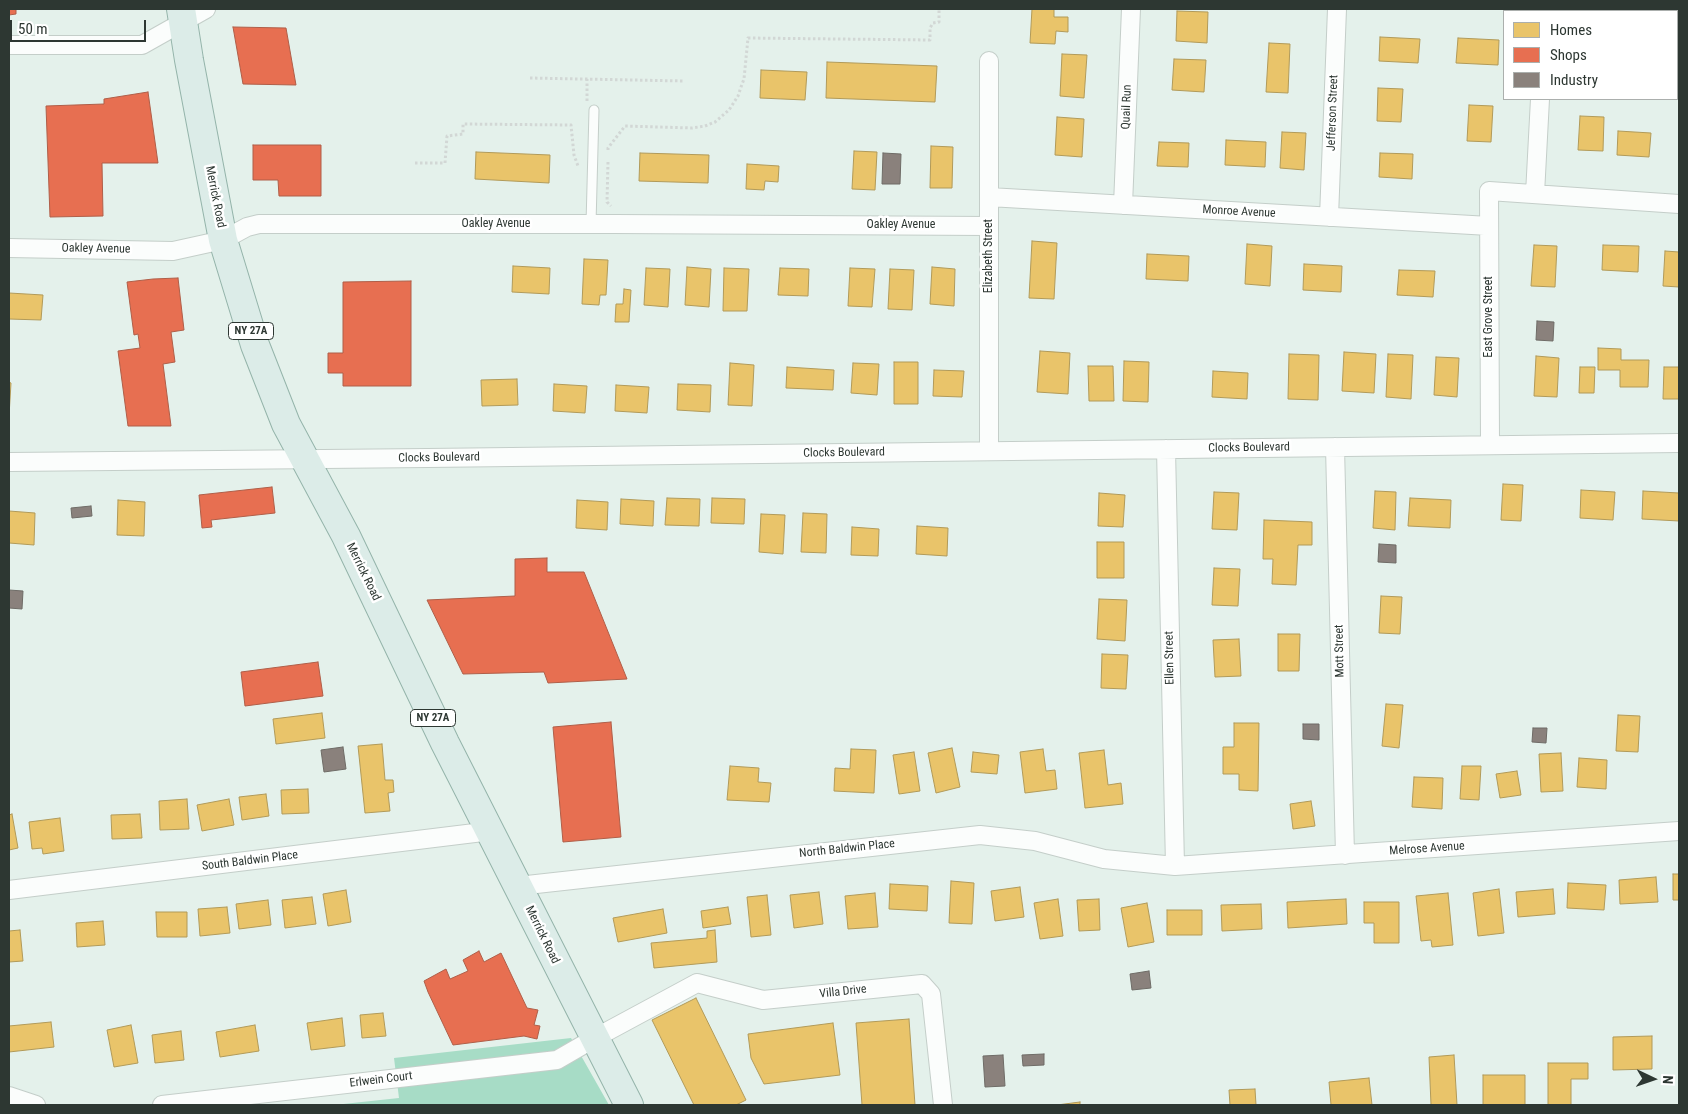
<!DOCTYPE html>
<html>
<head>
<meta charset="utf-8">
<style>
  body { margin:0 }
  #map { position:relative; width:1688px; height:1114px; overflow:hidden; background:#e4f1eb; font-family:"Roboto Condensed",sans-serif }
  canvas { display:block }
  .frame { position:absolute; inset:0; border:10px solid #2d3732; pointer-events:none }
  .legend { position:absolute; left:1503px; top:10px; width:175px; height:90px; box-sizing:border-box; background:#fff; border:1px solid #abafad; margin:0; padding:6px 9px; list-style:none; font-size:15px; color:#2d3732 }
  .legend li { display:flex; align-items:center; gap:10px; height:25px }
  .legend b { width:25px; border:1px solid #abafad }
  .north { position:absolute; left:1628px; top:1054px; width:50px; height:50px; -webkit-text-stroke:4px #fff; paint-order:stroke; rotate:93deg; font-size:14px; font-weight:700; line-height:20px; text-align:center; color:#2d3732 }
  .north::after { content:''; display:block; margin:auto; width:18px; height:22px; background:#2d3732; clip-path:polygon(50% 0,100% 100%,50% 72%,0 100%) }
  .scale { position:absolute; left:10px; top:20px; width:136px; height:22px; box-sizing:border-box; border:2px solid #2d3732; border-top:0; padding-left:6px; font-size:15px; line-height:18px; white-space:nowrap; color:#2d3732; -webkit-text-stroke:4px #fff; paint-order:stroke }
</style>
</head>
<body>
<div id="map">
<canvas width="1688" height="1114"></canvas>
<div class="frame"></div>
<ul class="legend">
<li><b style="height:14px;background:#e9c46a"></b>Homes</li>
<li><b style="height:14px;background:#e76f51"></b>Shops</li>
<li><b style="height:14px;background:#8a817c"></b>Industry</li>
</ul>
<div class="north">N</div>
<div class="scale">50 m</div>
</div>
<script>
const ctx = document.querySelector('canvas').getContext('2d');
ctx.lineJoin = 'round';
function fill(path, color) {
  ctx.fillStyle = color;
  ctx.fill(path, 'evenodd');
}
function toPath(rows) {
  const path = new Path2D();
  for (const r of rows) {
    path.moveTo(r[0], r[1]);
    for (let i = 2; i < r.length; i += 2) path.lineTo(r[i], r[i + 1]);
  }
  return path;
}
function trace(path, color, width, dash) {
  ctx.strokeStyle = color;
  ctx.lineWidth = width;
  ctx.lineCap = dash ? 'butt' : 'round';
  ctx.setLineDash(dash || []);
  ctx.stroke(path);
}
function write(font, color, halo, rows, align = 'center') {
  ctx.font = font + ' "Roboto Condensed",sans-serif';
  ctx.lineWidth = 5;
  ctx.setLineDash([]);
  ctx.textBaseline = 'middle';
  ctx.strokeStyle = halo;
  ctx.fillStyle = color;
  for (const [text, x, y, turn = 0] of rows) {
    ctx.save();
    ctx.translate(x, y);
    ctx.rotate((+turn || 0) * Math.PI / 180);
    ctx.textAlign = isNaN(turn) ? turn : align;
    if (halo) ctx.strokeText(text, 0, 0);
    ctx.fillText(text, 0, 0);
    ctx.restore();
  }
}
fill(toPath([
  [571,1038,609,1105,334,1105,399,1098,394,1058]
]), '#a7dcc6');
const homes = toPath([
  [1032,9,1054,9,1054,17,1068,17,1068,32,1056,31,1055,44,1030,43,1032,9],
  [1589,9,1613,9,1613,11,1588,11,1589,9],
  [1177,11,1208,12,1207,43,1176,41,1177,11],
  [1380,37,1420,39,1418,63,1379,61,1380,37],
  [1458,38,1499,40,1498,65,1456,63,1458,38],
  [1677,41,1679,41,1679,66,1677,66,1677,41],
  [1269,43,1290,44,1288,93,1266,92,1269,43],
  [1062,54,1087,55,1084,98,1060,96,1062,54],
  [1174,59,1206,60,1204,92,1172,90,1174,59],
  [827,62,937,66,935,102,826,98,827,62],
  [761,70,807,72,805,100,760,98,761,70],
  [1378,88,1403,89,1401,122,1377,121,1378,88],
  [1469,105,1493,106,1491,142,1467,141,1469,105],
  [1580,116,1604,117,1603,151,1578,150,1580,116],
  [1057,117,1084,119,1082,157,1055,155,1057,117],
  [1618,131,1651,133,1649,157,1617,155,1618,131],
  [1282,132,1306,133,1304,170,1280,168,1282,132],
  [1226,140,1266,142,1265,167,1225,165,1226,140],
  [1159,142,1189,143,1188,167,1157,166,1159,142],
  [931,146,953,147,952,188,930,188,931,146],
  [854,151,877,152,875,190,852,189,854,151],
  [476,152,550,155,549,183,475,179,476,152],
  [640,153,709,155,708,183,639,181,640,153],
  [1380,153,1413,154,1412,179,1379,177,1380,153],
  [747,164,779,166,778,182,765,181,764,190,746,189,747,164],
  [1032,241,1057,243,1054,299,1029,298,1032,241],
  [1247,244,1272,246,1270,286,1245,284,1247,244],
  [1534,245,1557,246,1555,287,1531,286,1534,245],
  [1603,245,1639,246,1638,272,1602,270,1603,245],
  [1665,251,1679,252,1679,287,1663,286,1665,251],
  [1147,254,1189,256,1188,281,1146,279,1147,254],
  [584,259,608,260,606,295,600,295,599,305,582,304,584,259],
  [1304,264,1342,266,1341,292,1303,290,1304,264],
  [513,266,550,268,549,294,512,292,513,266],
  [687,267,711,269,709,307,685,305,687,267],
  [932,267,955,269,954,306,930,304,932,267],
  [646,268,670,269,668,307,644,305,646,268],
  [724,268,749,269,747,311,723,311,724,268],
  [780,268,809,269,808,296,778,295,780,268],
  [850,268,875,269,872,307,848,306,850,268],
  [890,269,914,270,912,310,888,309,890,269],
  [1399,270,1435,271,1433,297,1397,295,1399,270],
  [624,289,631,290,629,322,615,322,616,304,623,304,624,289],
  [9,293,43,295,41,320,9,319,9,293],
  [1598,348,1621,349,1621,360,1649,360,1648,387,1620,387,1620,370,1598,370,1598,348],
  [1040,351,1070,353,1068,394,1037,392,1040,351],
  [1344,352,1376,354,1374,393,1342,391,1344,352],
  [1289,354,1319,355,1318,400,1288,399,1289,354],
  [1388,354,1413,355,1411,399,1386,397,1388,354],
  [1536,356,1559,358,1557,397,1534,396,1536,356],
  [1436,357,1459,358,1457,397,1434,395,1436,357],
  [1124,361,1149,362,1148,402,1123,401,1124,361],
  [894,362,918,362,918,404,894,404,894,362],
  [730,363,754,365,752,406,728,405,730,363],
  [853,363,879,364,877,395,851,393,853,363],
  [1088,366,1113,366,1114,401,1089,401,1088,366],
  [787,367,834,370,833,390,786,388,787,367],
  [1580,367,1595,367,1594,393,1579,393,1580,367],
  [1664,367,1679,367,1679,399,1663,399,1664,367],
  [934,370,964,371,962,397,933,396,934,370],
  [1213,371,1248,373,1247,399,1212,397,1213,371],
  [517,379,518,405,482,406,481,380,517,379],
  [9,382,11,383,9,416,9,382],
  [554,384,587,386,585,413,553,411,554,384],
  [678,384,711,385,710,412,677,410,678,384],
  [616,385,649,387,647,413,615,411,616,385],
  [1503,484,1523,485,1521,521,1501,520,1503,484],
  [1581,490,1615,492,1613,520,1580,518,1581,490],
  [1375,491,1396,492,1395,530,1373,528,1375,491],
  [1643,491,1679,493,1679,521,1642,519,1643,491],
  [1214,492,1239,493,1237,530,1212,529,1214,492],
  [1099,493,1125,495,1123,527,1098,526,1099,493],
  [667,498,700,499,699,526,665,525,667,498],
  [712,498,745,499,744,524,711,523,712,498],
  [1410,498,1451,500,1450,528,1408,526,1410,498],
  [621,499,654,501,653,526,620,524,621,499],
  [118,500,145,502,144,536,117,535,118,500],
  [577,500,608,502,607,530,576,528,577,500],
  [9,511,35,513,34,545,9,543,9,511],
  [803,513,827,514,826,553,801,552,803,513],
  [761,514,785,515,783,554,759,552,761,514],
  [1264,520,1312,522,1312,545,1298,545,1296,585,1272,584,1273,559,1263,559,1264,520],
  [917,526,948,528,947,556,916,554,917,526],
  [852,527,879,529,878,556,851,555,852,527],
  [1097,542,1124,542,1124,578,1097,578,1097,542],
  [1214,568,1240,569,1238,606,1212,605,1214,568],
  [1381,596,1402,597,1400,634,1379,633,1381,596],
  [1099,599,1127,600,1125,641,1097,639,1099,599],
  [1278,634,1300,634,1299,671,1278,671,1278,634],
  [1239,639,1241,676,1215,677,1213,640,1239,639],
  [1102,654,1128,655,1126,689,1101,688,1102,654],
  [1386,704,1403,705,1399,748,1382,746,1386,704],
  [322,713,325,738,276,744,273,719,322,713],
  [1618,715,1640,716,1638,752,1616,751,1618,715],
  [1234,723,1259,723,1258,791,1239,790,1239,774,1223,774,1223,747,1234,747,1234,723],
  [382,744,385,780,393,780,394,792,388,793,390,811,365,813,358,746,382,744],
  [952,748,960,787,936,793,928,753,952,748],
  [851,749,876,750,874,793,834,791,835,768,850,769,851,749],
  [1043,749,1046,771,1055,770,1057,789,1025,793,1020,752,1043,749],
  [1104,750,1108,785,1121,783,1123,804,1085,808,1079,753,1104,750],
  [914,752,920,791,899,794,893,755,914,752],
  [973,752,999,755,997,774,971,772,973,752],
  [1561,753,1563,791,1541,792,1539,754,1561,753],
  [1579,758,1607,760,1606,789,1577,787,1579,758],
  [730,766,759,768,758,782,771,783,769,802,727,800,730,766],
  [1462,766,1481,766,1479,800,1460,799,1462,766],
  [1517,771,1521,795,1500,798,1496,774,1517,771],
  [1414,777,1443,778,1442,809,1412,807,1414,777],
  [308,789,309,813,282,814,281,790,308,789],
  [266,794,269,816,242,820,239,797,266,794],
  [187,799,189,829,160,830,159,801,187,799],
  [229,799,234,825,202,831,197,805,229,799],
  [1311,801,1315,826,1293,829,1290,804,1311,801],
  [12,814,18,848,9,850,9,815,12,814],
  [140,814,142,838,112,839,111,815,140,814],
  [60,818,64,851,43,854,42,848,32,849,29,822,60,818],
  [1673,874,1679,874,1679,900,1673,900,1673,874],
  [1656,877,1658,902,1620,904,1619,880,1656,877],
  [951,881,974,883,972,924,949,923,951,881],
  [1568,883,1606,885,1604,910,1567,908,1568,883],
  [890,884,928,886,927,911,889,909,890,884],
  [1020,887,1024,917,995,921,991,891,1020,887],
  [1499,889,1504,933,1478,936,1473,893,1499,889],
  [1553,889,1555,914,1518,917,1516,892,1553,889],
  [346,890,351,922,328,926,323,894,346,890],
  [819,892,823,924,794,928,790,895,819,892],
  [875,893,878,927,848,929,845,896,875,893],
  [1448,893,1453,945,1432,947,1431,940,1421,941,1416,896,1448,893],
  [767,895,771,935,751,937,747,897,767,895],
  [312,897,316,924,285,928,282,900,312,897],
  [1058,899,1063,936,1040,939,1034,903,1058,899],
  [1099,899,1100,930,1079,931,1077,900,1099,899],
  [1346,899,1347,924,1288,928,1287,902,1346,899],
  [268,900,271,925,239,929,236,904,268,900],
  [1364,902,1399,902,1399,943,1374,943,1374,923,1364,923,1364,902],
  [1147,903,1154,942,1128,947,1121,908,1147,903],
  [1261,904,1262,929,1222,931,1221,905,1261,904],
  [227,907,230,933,200,936,198,909,227,907],
  [728,907,731,924,703,928,701,911,728,907],
  [663,909,667,933,618,942,613,918,663,909],
  [1167,910,1202,910,1202,935,1167,935,1167,910],
  [156,912,187,912,187,937,157,937,156,912],
  [103,921,105,945,77,947,76,923,103,921],
  [20,930,23,961,9,962,9,931,20,930],
  [715,930,717,962,654,968,651,943,707,938,707,931,715,930],
  [696,998,746,1100,736,1105,694,1105,652,1020,696,998],
  [383,1013,386,1036,362,1038,360,1015,383,1013],
  [342,1018,345,1046,311,1050,307,1023,342,1018],
  [909,1019,915,1105,862,1105,856,1023,909,1019],
  [51,1022,54,1047,9,1052,9,1026,51,1022],
  [833,1023,840,1075,764,1084,751,1058,748,1034,833,1023],
  [131,1025,138,1063,114,1067,107,1030,131,1025],
  [255,1025,259,1051,220,1057,216,1032,255,1025],
  [181,1031,184,1060,155,1063,152,1035,181,1031],
  [1652,1036,1652,1069,1613,1070,1613,1037,1652,1036],
  [1454,1055,1457,1105,1431,1105,1429,1057,1454,1055],
  [1548,1063,1588,1063,1588,1079,1571,1079,1571,1105,1548,1105,1548,1063],
  [1483,1075,1525,1075,1525,1105,1483,1105,1483,1075],
  [1369,1078,1372,1105,1331,1105,1329,1082,1369,1078],
  [1255,1089,1256,1105,1230,1105,1229,1090,1255,1089],
  [1080,1102,1080,1105,1057,1105,1080,1102]
]);
fill(homes, '#e9c46a');
trace(homes, '#b19a59', 1);
const shops = toPath([
  [9,9,16,9,16,14,9,15,9,9],
  [233,27,286,28,296,85,243,84,233,27],
  [148,92,158,163,102,163,103,216,50,217,46,106,104,104,104,99,148,92],
  [253,145,321,145,321,196,279,196,278,180,253,180,253,145],
  [178,278,184,330,171,332,175,362,163,364,171,426,128,426,118,351,140,348,138,334,134,335,127,282,153,279,178,278],
  [411,281,411,386,343,386,343,373,328,373,328,353,343,353,343,282,411,281],
  [272,487,275,513,211,520,212,527,202,528,199,495,272,487],
  [547,558,547,572,584,572,627,679,548,683,544,672,463,674,427,600,515,596,515,559,547,558],
  [318,662,323,696,245,706,241,672,318,662],
  [611,722,621,837,563,842,553,727,611,722],
  [479,951,484,962,501,953,527,1008,538,1010,534,1025,540,1026,537,1039,524,1036,453,1045,428,992,424,981,446,969,450,979,468,971,463,960,479,951]
]);
fill(shops, '#e76f51');
trace(shops, '#af5e48', 1);
const industry = toPath([
  [883,153,901,154,900,184,882,184,883,153],
  [1537,321,1554,322,1553,341,1536,340,1537,321],
  [91,506,92,516,72,518,71,508,91,506],
  [1379,544,1396,545,1396,563,1378,562,1379,544],
  [9,590,23,591,22,609,9,608,9,590],
  [1303,724,1319,724,1319,740,1303,739,1303,724],
  [1533,728,1547,728,1546,743,1532,742,1533,728],
  [343,747,346,769,324,772,321,750,343,747],
  [1149,971,1151,988,1132,990,1130,974,1149,971],
  [1044,1054,1044,1065,1023,1066,1022,1055,1044,1054],
  [1003,1055,1005,1086,985,1087,983,1056,1003,1055]
]);
fill(industry, '#8a817c');
trace(industry, '#6e6b66', 1);
const service = toPath([
  [591,224,594,110]
]);
const minor = toPath([
  [1544,11,1544,9],
  [9,45,142,45,206,9],
  [1535,194,1540,99],
  [989,197,1489,226],
  [1123,205,1131,9],
  [1329,217,1337,9],
  [9,248,173,251,223,240,247,227,259,224,614,224,989,226],
  [1490,444,1489,191,1679,204],
  [1335,447,1345,855],
  [1166,449,1175,866],
  [989,451,989,61],
  [9,462,428,458,1679,443],
  [518,886,980,835,1035,841,1104,859,1175,866,1679,831],
  [9,890,491,831],
  [9,1096,36,1105],
  [162,1105,557,1060,595,1038,697,983,763,1000,922,984,931,994,943,1105]
]);
const primary = toPath([
  [181,9,189,60,223,240,255,345,286,424,346,536,445,743,629,1105]
]);
trace(service, '#c4cec9', 11);
trace(minor, '#c4cec9', 20);
trace(primary, '#94b4aa', 30);
trace(toPath([
  [530,78,684,81],
  [587,101,587,79],
  [608,150,608,148,625,126,692,128,705,126,715,122,729,110,738,96,741,87,744,79,748,38,930,40,930,28,933,23,939,22,939,9],
  [608,162,607,202,611,206],
  [415,163,445,163,447,136,463,134,463,124,571,125,574,155,578,166]
]), '#d2d7d5', 3, [2.5, 2.5]);
trace(service, '#fbfdfc', 9);
trace(minor, '#fbfdfc', 18);
trace(primary, '#dcece8', 28);
for (const [x, y, w] of [
  [251,331,45],
  [433,718,45]
]) {
  const box = new Path2D();
  box.roundRect(x - w / 2, y - 8.5, w, 17, 4);
  ctx.fillStyle = '#fff';
  ctx.fill(box);
  trace(box, '#2d3732', 1);
}
write('bold 11px', '#2d3732', null, [
  ["NY 27A",251,331],
  ["NY 27A",433,718]
]);
write('12px', '#2d3732', '#fff', [
  ["Quail Run",1127,107,-88],
  ["Jefferson Street",1333,113,-88],
  ["Merrick Road",215,197,79],
  ["Monroe Avenue",1239,212,3],
  ["Oakley Avenue",496,224],
  ["Oakley Avenue",901,225],
  ["Oakley Avenue",96,249,1],
  ["Elizabeth Street",989,256,-90],
  ["East Grove Street",1489,317,-90],
  ["Clocks Boulevard",1249,448,-1],
  ["Clocks Boulevard",844,453,-1],
  ["Clocks Boulevard",439,458,-1],
  ["Merrick Road",363,572,64],
  ["Mott Street",1340,651,-91],
  ["Ellen Street",1170,658,-91],
  ["North Baldwin Place",847,849,-6],
  ["Melrose Avenue",1427,849,-4],
  ["South Baldwin Place",250,861,-7],
  ["Merrick Road",542,935,64],
  ["Villa Drive",843,992,-6],
  ["Erlwein Court",381,1080,-7]
]);
</script>
</body>
</html>
